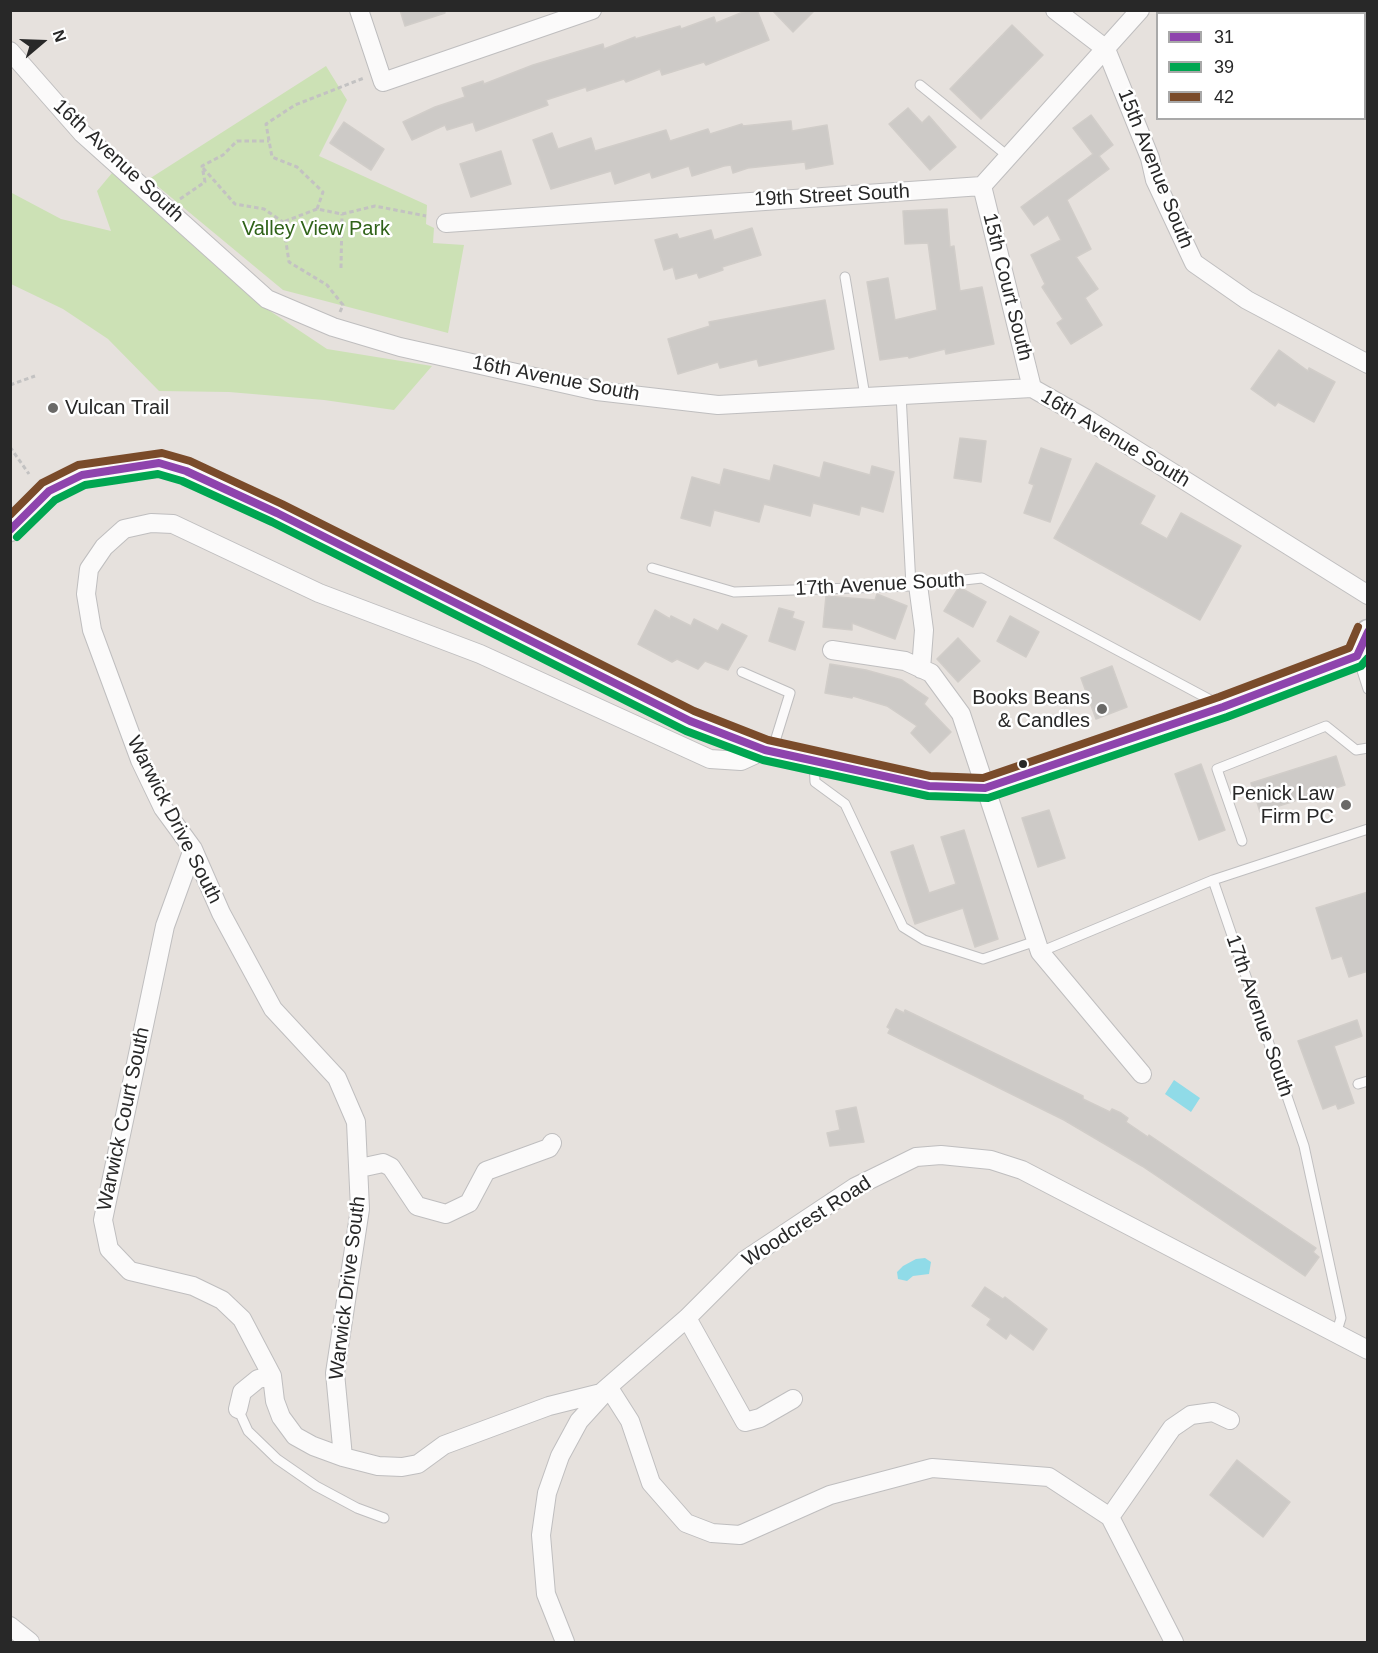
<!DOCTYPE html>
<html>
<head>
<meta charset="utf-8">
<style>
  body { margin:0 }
  #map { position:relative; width:1378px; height:1653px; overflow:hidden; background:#e6e1dd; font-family:Helvetica,sans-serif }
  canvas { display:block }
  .frame { position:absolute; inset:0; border:12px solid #282828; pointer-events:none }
  .legend { position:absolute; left:1156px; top:12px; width:210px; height:108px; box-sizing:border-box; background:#fff; border:2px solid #a9a9a9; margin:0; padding:8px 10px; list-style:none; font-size:18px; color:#282828 }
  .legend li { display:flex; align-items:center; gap:12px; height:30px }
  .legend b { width:30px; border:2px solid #a9a9a9 }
  .north { position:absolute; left:12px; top:12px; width:60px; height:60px; -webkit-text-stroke:4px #fff; paint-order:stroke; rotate:71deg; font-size:16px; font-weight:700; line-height:24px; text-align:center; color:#282828 }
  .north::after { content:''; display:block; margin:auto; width:21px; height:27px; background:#282828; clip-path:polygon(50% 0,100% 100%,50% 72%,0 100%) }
</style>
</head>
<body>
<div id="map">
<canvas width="1378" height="1653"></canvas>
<div class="frame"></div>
<ul class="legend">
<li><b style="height:8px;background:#8e44ad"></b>31</li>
<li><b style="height:8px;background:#00a651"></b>39</li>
<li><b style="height:8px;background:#7a4b2a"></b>42</li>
</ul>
<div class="north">N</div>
</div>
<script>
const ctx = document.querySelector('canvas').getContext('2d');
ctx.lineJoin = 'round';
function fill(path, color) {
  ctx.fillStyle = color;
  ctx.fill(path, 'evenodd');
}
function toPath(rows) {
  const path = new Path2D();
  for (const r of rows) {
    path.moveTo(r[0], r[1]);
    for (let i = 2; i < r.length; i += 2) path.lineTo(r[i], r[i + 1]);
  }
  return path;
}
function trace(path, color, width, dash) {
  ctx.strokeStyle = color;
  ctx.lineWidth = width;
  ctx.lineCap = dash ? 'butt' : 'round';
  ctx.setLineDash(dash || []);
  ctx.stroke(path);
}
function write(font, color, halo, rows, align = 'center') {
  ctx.font = font + ' Helvetica,sans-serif';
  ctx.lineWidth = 5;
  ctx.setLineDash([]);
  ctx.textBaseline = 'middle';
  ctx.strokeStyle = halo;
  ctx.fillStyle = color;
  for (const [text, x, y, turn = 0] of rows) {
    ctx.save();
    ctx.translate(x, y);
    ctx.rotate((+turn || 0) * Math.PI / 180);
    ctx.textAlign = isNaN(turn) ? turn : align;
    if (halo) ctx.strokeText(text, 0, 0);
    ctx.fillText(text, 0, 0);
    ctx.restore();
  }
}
fill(toPath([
  [326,66,347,100,319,156,427,205,426,224,434,228,433,243,464,245,448,333,283,290,149,179],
  [112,173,255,301,327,349,432,366,394,410,324,400,229,392,159,391,108,339,63,309,11,284,10,192,61,219,111,231,97,191]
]), '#cce1b5');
fill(toPath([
  [1174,1080,1200,1098,1191,1112,1165,1094],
  [925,1258,931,1262,929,1274,913,1276,907,1281,898,1279,897,1272,903,1266,916,1259]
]), '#90dbe8');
const building = toPath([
  [400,10,444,10,445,13,405,26,400,10],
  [748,10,757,10,769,40,706,65,704,62,662,75,660,69,626,82,624,79,587,91,586,87,546,100,548,105,476,131,473,122,447,130,445,125,412,140,403,122,435,107,465,97,462,88,483,81,484,84,533,65,603,44,604,49,635,37,635,39,680,26,681,29,714,17,716,23,748,10],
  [772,10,815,10,793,32,772,10],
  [1012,25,1043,55,981,119,950,89,1012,25],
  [908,108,922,123,929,116,956,147,930,170,889,124,908,108],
  [1091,115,1113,145,1099,156,1109,169,1067,200,1091,249,1076,257,1098,289,1085,298,1102,325,1071,344,1057,323,1063,319,1042,287,1045,284,1031,255,1061,240,1048,215,1034,225,1021,207,1093,154,1073,128,1091,115],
  [791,121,792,131,827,125,833,164,806,169,805,162,748,168,733,173,731,165,724,166,692,176,689,166,652,178,650,172,615,184,611,171,551,189,533,140,552,133,558,149,591,138,595,151,666,130,670,141,708,129,710,134,742,124,743,126,791,121],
  [344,122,384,149,371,170,330,143,344,122],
  [501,151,511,184,471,197,460,164,501,151],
  [947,209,950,247,954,246,960,291,982,287,994,344,946,354,945,349,909,358,908,356,880,360,867,282,888,278,895,320,937,310,928,243,905,244,903,211,947,209],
  [752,228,761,255,722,267,723,270,699,278,697,273,676,279,673,267,664,270,655,240,677,234,679,239,711,230,714,240,752,228],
  [825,300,834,349,759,366,757,359,720,368,718,362,678,374,668,339,710,326,709,322,825,300],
  [1279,350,1308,371,1309,368,1335,382,1314,422,1278,402,1275,406,1251,389,1279,350],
  [960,438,986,441,981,482,954,478,960,438],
  [1041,448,1071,459,1050,522,1024,513,1034,485,1029,483,1041,448],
  [824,462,870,475,872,466,894,472,883,512,861,506,859,515,813,503,810,516,764,504,759,522,714,510,710,526,681,518,692,477,720,485,724,469,770,481,774,465,820,478,824,462],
  [1096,463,1155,496,1140,524,1167,539,1181,513,1241,546,1200,620,1054,538,1096,463],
  [959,587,986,602,973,627,944,611,959,587],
  [877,594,907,606,895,639,852,623,852,630,823,627,826,596,875,600,877,594],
  [779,608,794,612,792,618,804,622,795,650,769,641,779,608],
  [655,610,670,619,671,616,691,626,694,619,718,631,722,624,747,636,728,670,705,661,698,669,677,659,672,662,638,644,655,610],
  [1010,616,1039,632,1026,657,997,641,1010,616],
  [958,638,980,661,958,682,937,659,958,638],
  [830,664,866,670,902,680,928,698,924,704,951,732,930,753,911,733,917,726,887,706,853,696,852,698,825,693,830,664],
  [1112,666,1127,707,1096,719,1081,678,1112,666],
  [1336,756,1345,785,1260,812,1251,783,1336,756],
  [1201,764,1225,830,1199,840,1175,774,1201,764],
  [1049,810,1065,858,1038,867,1022,818,1049,810],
  [964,830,998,939,975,947,963,908,915,924,891,852,913,845,929,893,956,884,941,837,964,830],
  [1368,892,1368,971,1349,977,1342,956,1332,959,1316,908,1368,892],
  [896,1009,904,1013,905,1010,1083,1096,1083,1099,1110,1112,1112,1109,1121,1113,1128,1118,1126,1122,1148,1137,1149,1135,1316,1248,1313,1252,1319,1257,1305,1276,1142,1166,1064,1120,888,1033,890,1029,887,1027,896,1009],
  [1357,1020,1362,1036,1334,1046,1354,1103,1338,1109,1336,1104,1323,1109,1298,1041,1357,1020],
  [856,1107,864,1142,830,1146,827,1133,840,1130,836,1111,856,1107],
  [985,1287,1003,1299,1005,1297,1047,1329,1033,1350,1010,1333,1006,1339,987,1325,991,1319,972,1306,985,1287],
  [1237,1460,1290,1502,1263,1537,1210,1495,1237,1460]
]);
fill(building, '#cdcac7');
trace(building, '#d1cdc9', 1.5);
const service = toPath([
  [920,85,1009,157],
  [845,277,865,396],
  [901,394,911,586],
  [652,568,734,592,911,586,982,578,1218,704],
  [1358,658,1368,689],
  [742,672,790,693,772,751],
  [814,761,815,782,845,804,903,927,924,940,983,959,1036,941],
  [1242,841,1217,769,1326,726,1356,750,1368,748],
  [1213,880,1304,1146,1341,1318,1336,1334],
  [1040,952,1213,880,1368,829],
  [1358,1084,1368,1081],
  [238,1409,248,1431,277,1459,316,1486,357,1508,384,1518]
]);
const minor = toPath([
  [359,10,383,82,592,10],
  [1055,10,1106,49,1150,158,1155,180,1194,263,1247,300,1368,364],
  [10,51,82,133,267,299,333,327,400,347,597,391,718,405,1032,388,1085,418,1368,595],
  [982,186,1032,388],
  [446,223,982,186,1140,10],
  [918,585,924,630,921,669],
  [832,650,905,661,931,673,961,714,1040,952,1142,1074],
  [193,849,165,926,103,1220,109,1249,130,1271,193,1286,222,1300,242,1319,272,1376,275,1401,281,1417,295,1436,313,1446,343,1457,378,1466,402,1467,418,1464,444,1445,549,1406,601,1393,687,1318,745,1260,855,1187,916,1157,941,1155,991,1160,1022,1170,1368,1350],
  [360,1168,383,1163,391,1167,417,1206,446,1214,469,1203,486,1171,549,1148,552,1143],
  [687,1318,745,1422,760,1418,793,1399],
  [238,1409,242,1392,258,1379,272,1376],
  [343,1457,335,1373,360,1209,356,1122,337,1078,273,1009,221,913,193,849,163,808,140,760,92,630,86,594,89,569,104,547,124,529,151,523,173,524,319,593,480,654,710,759,741,761,765,750],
  [1110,1517,1172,1428,1191,1415,1213,1412,1230,1420],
  [10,1626,30,1642],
  [565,1642,546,1594,541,1535,547,1493,560,1456,579,1421,609,1388,630,1421,651,1483,686,1523,712,1533,740,1535,830,1495,932,1468,1049,1477,1110,1517,1174,1642]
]);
const tertiary = toPath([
  [1267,10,1271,14],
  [1364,82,1368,84],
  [10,530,49,491,82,475,159,463,186,471,277,513,690,721,765,750,929,786,985,788,1368,654],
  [1357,656,1368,631]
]);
trace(service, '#bfbebf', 11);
trace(minor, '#bfbebf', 20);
trace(tertiary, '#bfbebf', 25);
trace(toPath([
  [203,168,235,204,264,209,283,222],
  [180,199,205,182,202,166,223,155,237,141,269,141],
  [317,209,323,192,297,167,272,157,266,124,295,105,364,78],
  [341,268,342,214],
  [340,312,343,305,327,285,289,262,283,222,317,209,342,214,375,206,426,216],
  [10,385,35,376],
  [10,447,29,474]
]), '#c3c2c2', 3, [4.5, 3]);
trace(service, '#fbfafa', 9);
trace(minor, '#fbfafa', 18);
trace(tertiary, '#fbfafa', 22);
trace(toPath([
  [10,530,49,491,82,475,159,463,186,471,277,513,690,721,765,750,929,786,985,788,1223,707,1357,656,1368,632]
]), '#8e44ad', 8);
trace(toPath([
  [17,537,55,500,85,485,158,474,182,481,272,522,686,731,763,760,928,796,988,798,1227,717,1361,666,1368,658]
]), '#00a651', 8);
trace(toPath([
  [10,515,42,483,78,465,162,453,190,461,282,504,694,711,768,740,930,776,983,778,1219,697,1349,648,1358,627]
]), '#7a4b2a', 8);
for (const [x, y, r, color] of [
  [53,408,6,"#6a6967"],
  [1102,709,6,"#6a6967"],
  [1023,764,5,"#282828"],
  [1346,805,6,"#6a6967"]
]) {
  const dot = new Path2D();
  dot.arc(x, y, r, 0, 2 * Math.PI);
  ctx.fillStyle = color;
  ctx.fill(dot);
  trace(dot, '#fff', 2);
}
write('20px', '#282828', '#fff', [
  ["16th Avenue South",118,161,43],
  ["15th Avenue South",1155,169,68],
  ["19th Street South",832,196,-3],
  ["15th Court South",1007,287,76],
  ["16th Avenue South",556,379,11],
  ["16th Avenue South",1115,439,31],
  ["17th Avenue South",880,585,-3],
  ["Warwick Drive South",174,820,63],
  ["17th Avenue South",1259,1016,71],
  ["Warwick Court South",124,1119,-78],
  ["Woodcrest Road",807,1222,-33],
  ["Warwick Drive South",348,1288,-83]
]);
write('20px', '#306319', '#fff', [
  ["Valley View Park",316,229]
]);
write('20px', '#282828', '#fff', [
  ["Vulcan Trail",65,408,"left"],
  ["Books Beans",1090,698],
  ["& Candles",1090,721],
  ["Penick Law",1334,794],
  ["Firm PC",1334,817]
], 'right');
</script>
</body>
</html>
